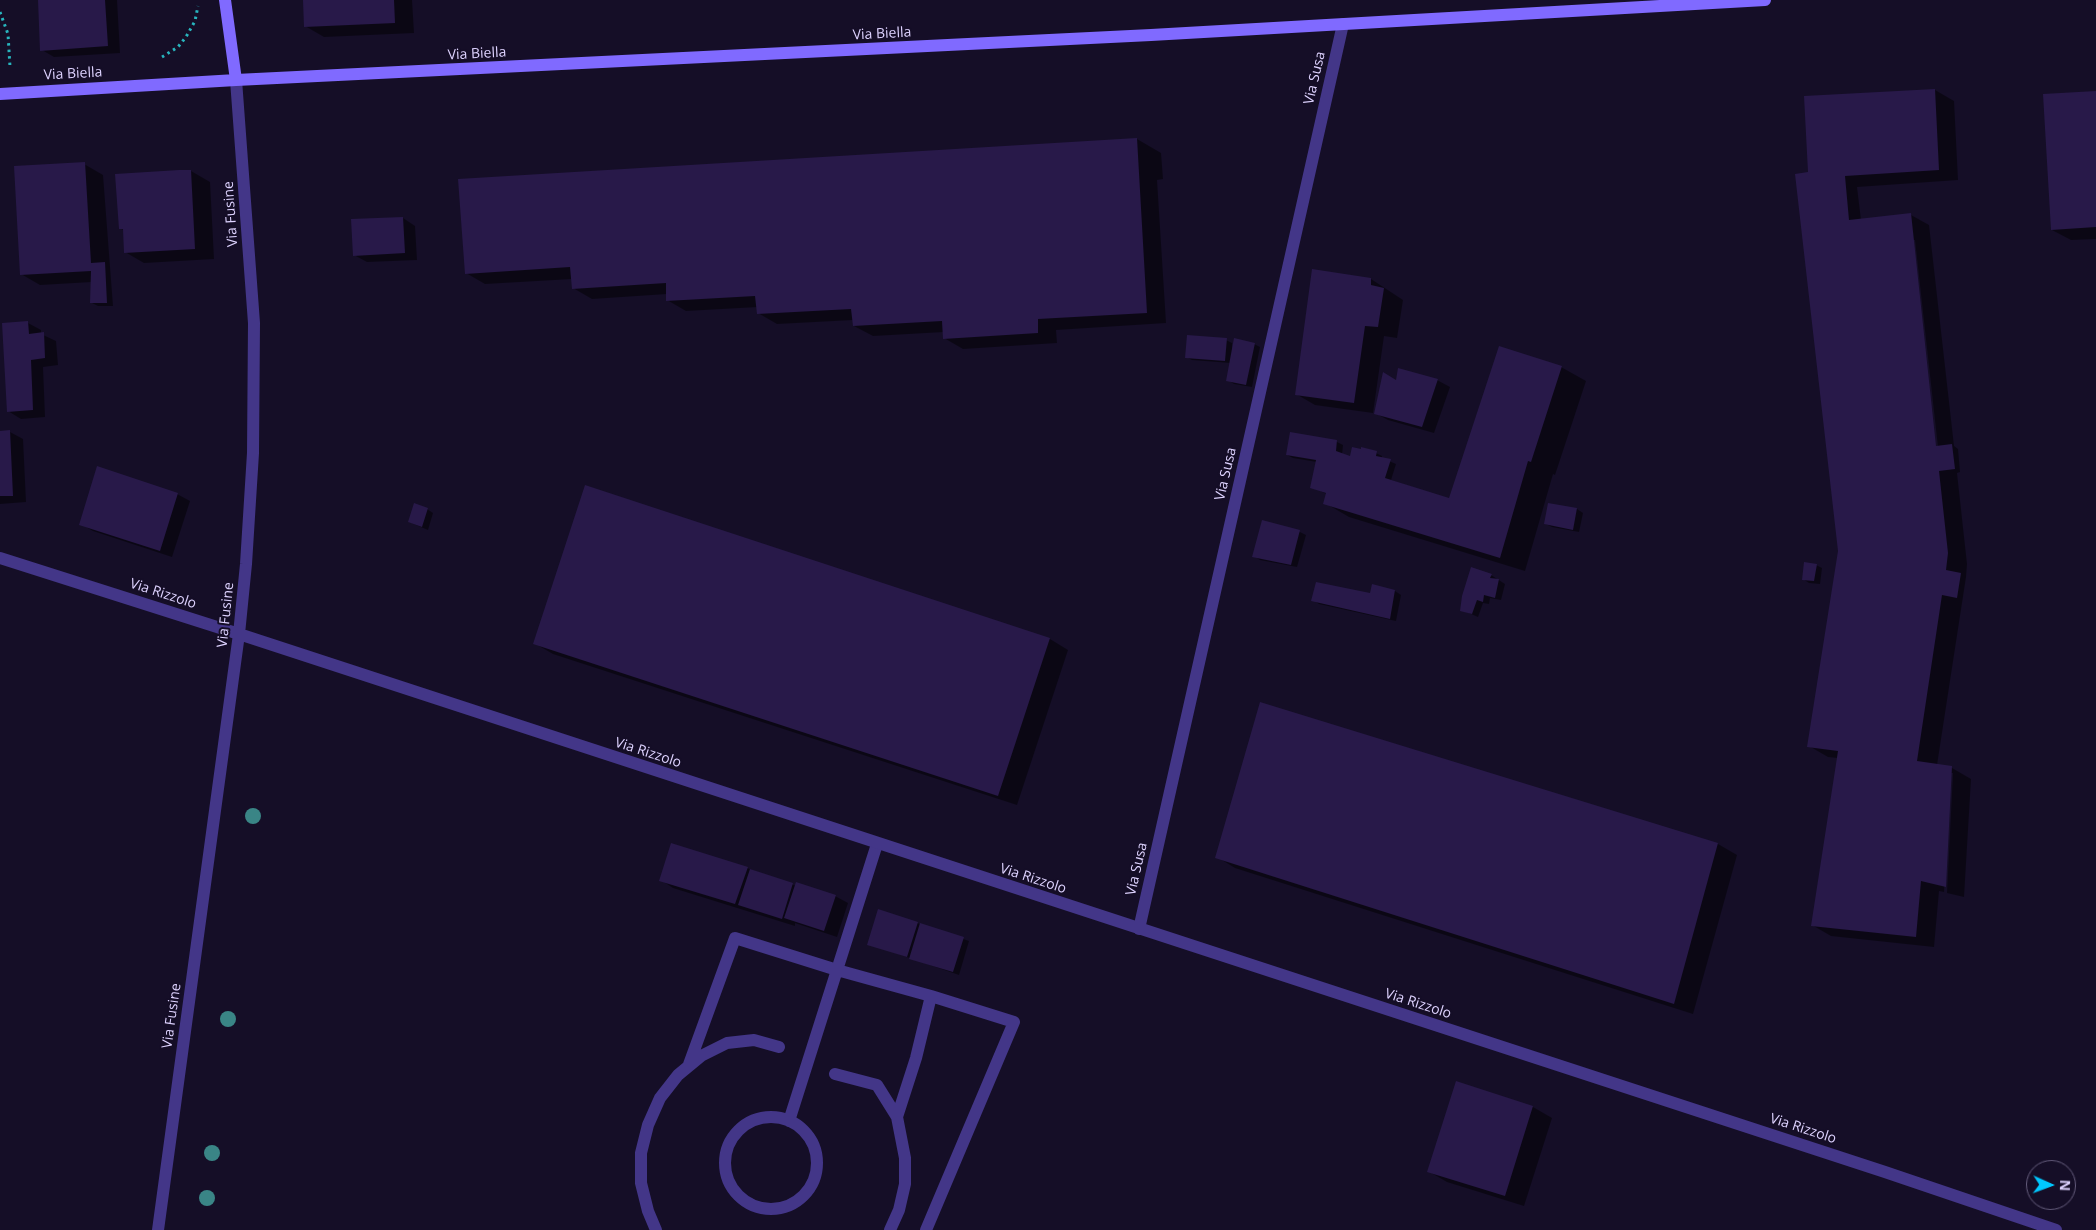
<!DOCTYPE html>
<html>
<head>
<meta charset="utf-8">
<style>
  body { margin:0 }
  #map { position:relative; width:2096px; height:1230px; overflow:hidden; background:#150e27; font-family:"Open Sans",sans-serif }
  canvas { display:block }
  .north { position:absolute; left:2026px; top:1160px; width:50px; height:50px; box-sizing:border-box; background:#150e27; border:1px solid #655d7d; border-radius:50%; rotate:92deg; font-size:14px; font-weight:700; line-height:20px; text-align:center; color:#ded3ff }
  .north::after { content:''; display:block; margin:auto; width:18px; height:22px; background:#00c7fe; clip-path:polygon(50% 0,100% 100%,50% 72%,0 100%) }
</style>
</head>
<body>
<div id="map">
<canvas width="2096" height="1230"></canvas>
<div class="north">N</div>
</div>
<script>
const ctx = document.querySelector('canvas').getContext('2d');
ctx.lineJoin = 'round';
function fill(path, color) {
  ctx.fillStyle = color;
  ctx.fill(path, 'evenodd');
}
function toPath(rows) {
  const path = new Path2D();
  for (const r of rows) {
    if (r.length === 3) {
      path.moveTo(r[0] + r[2], r[1]);
      path.arc(r[0], r[1], r[2], 0, 2 * Math.PI);
      continue;
    }
    path.moveTo(r[0], r[1]);
    for (let i = 2; i < r.length; i += 2) path.lineTo(r[i], r[i + 1]);
  }
  return path;
}
function trace(path, color, width, dash) {
  ctx.strokeStyle = color;
  ctx.lineWidth = width;
  ctx.lineCap = dash ? 'butt' : 'round';
  ctx.setLineDash(dash || []);
  ctx.stroke(path);
}
function write(font, color, halo, rows, align = 'center') {
  ctx.font = font + ' "Open Sans",sans-serif';
  ctx.lineWidth = 4;
  ctx.setLineDash([]);
  ctx.textBaseline = 'middle';
  ctx.strokeStyle = halo;
  ctx.fillStyle = color;
  for (const [text, x, y, turn = 0] of rows) {
    ctx.save();
    ctx.translate(x, y);
    ctx.rotate((+turn || 0) * Math.PI / 180);
    ctx.textAlign = isNaN(turn) ? turn : align;
    if (halo) ctx.strokeText(text, 0, 0);
    ctx.fillText(text, 0, 0);
    ctx.restore();
  }
}
fill(toPath([
  [39,0,117,0,120,53,54,57,42,50],
  [304,0,412,0,414,33,324,37,305,26],
  [1935,90,1954,101,1958,180,1857,187,1861,220,1911,215,1929,225,1954,446,1958,449,1960,472,1957,473,1967,564,1966,577,1937,765,1952,768,1971,779,1964,897,1947,893,1953,773,1951,773,1944,892,1939,891,1934,947,1831,936,1812,925,1838,758,1828,757,1809,746,1839,551,1809,173],
  [1913,240,1915,240,1938,447,1935,447],
  [2096,93,2096,239,2071,240,2052,230],
  [1137,139,1161,153,1163,179,1157,180,1166,323,1056,330,1057,343,963,349,944,338,944,332,873,336,854,326,853,320,777,324,758,313,758,307,686,311,667,300,667,294,592,299,573,288,572,279,485,284,466,273],
  [84,164,103,175,113,306,98,306,92,303,92,282,40,285,21,274],
  [191,171,210,182,214,259,144,263,125,252,125,231,120,228,117,175],
  [403,218,415,226,417,260,367,262,354,255],
  [1313,270,1371,279,1403,300,1397,338,1384,336,1373,413,1315,405,1296,394],
  [28,323,41,330,41,334,56,341,58,365,43,367,45,417,21,419,8,411],
  [1226,340,1232,343,1232,349,1254,344,1260,347,1252,387,1234,384,1228,380,1231,363,1192,360,1186,357],
  [1561,367,1586,381,1555,475,1553,474,1525,571,1349,517,1325,503,1327,494,1311,487,1317,462,1293,458,1287,455,1291,434,1337,442,1343,445,1342,455,1351,458,1376,453,1382,456,1382,458,1396,464,1391,480,1449,499],
  [1437,380,1450,387,1434,433,1388,420,1375,413,1397,382],
  [0,432,10,432,23,439,26,502,0,504],
  [177,494,190,501,172,557,93,531,81,524],
  [427,509,433,513,428,530,409,522],
  [1577,509,1583,513,1579,532,1552,527,1546,524],
  [1300,532,1306,535,1297,567,1260,560,1254,556],
  [1816,565,1822,568,1820,584,1809,583,1803,579],
  [1491,575,1505,584,1501,600,1490,598,1489,604,1483,603,1478,617,1462,610],
  [1373,586,1395,591,1401,595,1396,621,1319,604,1313,600,1371,594],
  [1050,639,1068,650,1017,805,553,654,534,643],
  [1261,704,1718,844,1737,855,1693,1014,1235,868,1217,857],
  [747,868,796,886,835,896,848,903,837,937,795,923,795,926,673,888,661,880],
  [917,923,969,941,959,975,869,944],
  [1457,1082,1533,1107,1552,1118,1524,1206,1447,1182,1428,1171]
]), '#0007');
fill(toPath([
  [38,0,105,0,108,46,40,51],
  [303,0,394,0,395,23,304,27],
  [1935,89,1939,170,1845,176,1849,220,1911,213,1936,446,1952,444,1955,469,1939,471,1948,553,1946,570,1961,573,1957,598,1942,595,1917,761,1952,766,1946,887,1921,881,1916,937,1811,926,1838,751,1807,747,1838,551,1795,174,1808,172,1804,96],
  [2096,91,2096,227,2051,230,2043,94],
  [1137,138,1147,313,1038,319,1038,333,943,339,942,321,853,326,851,309,757,314,755,296,666,301,666,283,572,289,570,267,465,274,458,179],
  [85,162,91,263,105,262,107,303,90,303,91,271,20,275,14,166],
  [179,170,191,170,195,249,124,253,123,229,119,229,115,174],
  [403,217,405,253,353,256,351,219],
  [1312,269,1371,278,1371,285,1384,288,1378,327,1365,326,1354,403,1295,395],
  [28,321,29,334,44,332,45,358,31,360,33,410,7,412,2,323],
  [1187,335,1227,338,1225,361,1185,358],
  [1234,338,1255,343,1246,385,1226,381],
  [1499,346,1562,366,1531,462,1528,461,1500,558,1323,504,1326,493,1310,488,1316,460,1286,455,1290,432,1337,440,1336,451,1350,456,1352,447,1361,449,1361,447,1377,451,1376,456,1391,459,1385,478,1449,498],
  [1398,368,1438,379,1422,427,1374,414,1383,372,1396,380],
  [10,430,13,496,0,496,0,431],
  [97,466,178,493,160,551,79,525],
  [585,485,1050,638,998,796,533,644],
  [414,503,428,508,422,527,408,522],
  [1548,503,1577,508,1573,530,1544,524],
  [1262,520,1300,530,1291,565,1252,557],
  [1804,562,1817,564,1814,581,1802,580],
  [1471,567,1492,574,1490,578,1499,579,1495,598,1484,595,1483,602,1477,600,1472,614,1460,611,1462,596],
  [1316,582,1370,593,1372,584,1395,590,1390,619,1311,601],
  [1260,702,1718,843,1674,1004,1215,858],
  [671,843,748,867,735,904,659,881],
  [750,869,793,883,782,919,738,905],
  [796,882,836,895,824,931,784,918],
  [878,909,918,922,907,957,867,945],
  [920,923,964,937,953,972,909,959],
  [1456,1081,1533,1106,1505,1196,1427,1172]
]), '#281949');
trace(toPath([
  [0,12,8,34,10,67],
  [162,57,178,47,186,37,195,21,198,6]
]), '#28b5be', 3, [2.5, 4]);
trace(toPath([
  [877,844,837,970,931,996,916,1058,897,1117],
  [688,1067,735,938,837,970,789,1121],
  [835,1074,877,1085,897,1117,905,1158,905,1184,899,1210,890,1230],
  [771,1163,46],
  [656,1230,648,1211,641,1183,641,1153,648,1125,660,1098,678,1075,701,1056,727,1043,754,1040,779,1047],
  [926,1230,1014,1022,931,996]
]), '#433688', 12);
trace(toPath([
  [0,558,239,634,1885,1172,2056,1230],
  [1139,929,1343,24],
  [158,1230,239,634,246,564,253,453,254,323,236,80]
]), '#433688', 12);
trace(toPath([
  [225,0,236,80],
  [0,94,236,80,1151,35,1765,0]
]), '#806aff', 12);
ctx.fillStyle = '#3a8586';
for (const [x, y] of [
  [253,816],
  [228,1019],
  [212,1153],
  [207,1198]
]) {
  ctx.beginPath();
  ctx.arc(x, y, 8, 0, 2 * Math.PI);
  ctx.fill();
}
write('14px', '#ded3ff', '#150e27', [
  ["Via Biella",882,34,-3],
  ["Via Biella",477,54,-3],
  ["Via Biella",73,74,-3],
  ["Via Susa",1315,78,-77],
  ["Via Fusine",231,214,-94],
  ["Via Susa",1226,474,-77],
  ["Via Rizzolo",163,594,18],
  ["Via Fusine",226,615,-84],
  ["Via Rizzolo",648,753,18],
  ["Via Susa",1137,869,-77],
  ["Via Rizzolo",1033,879,18],
  ["Via Rizzolo",1418,1004,18],
  ["Via Fusine",172,1016,-82],
  ["Via Rizzolo",1803,1129,18]
]);
</script>
</body>
</html>
